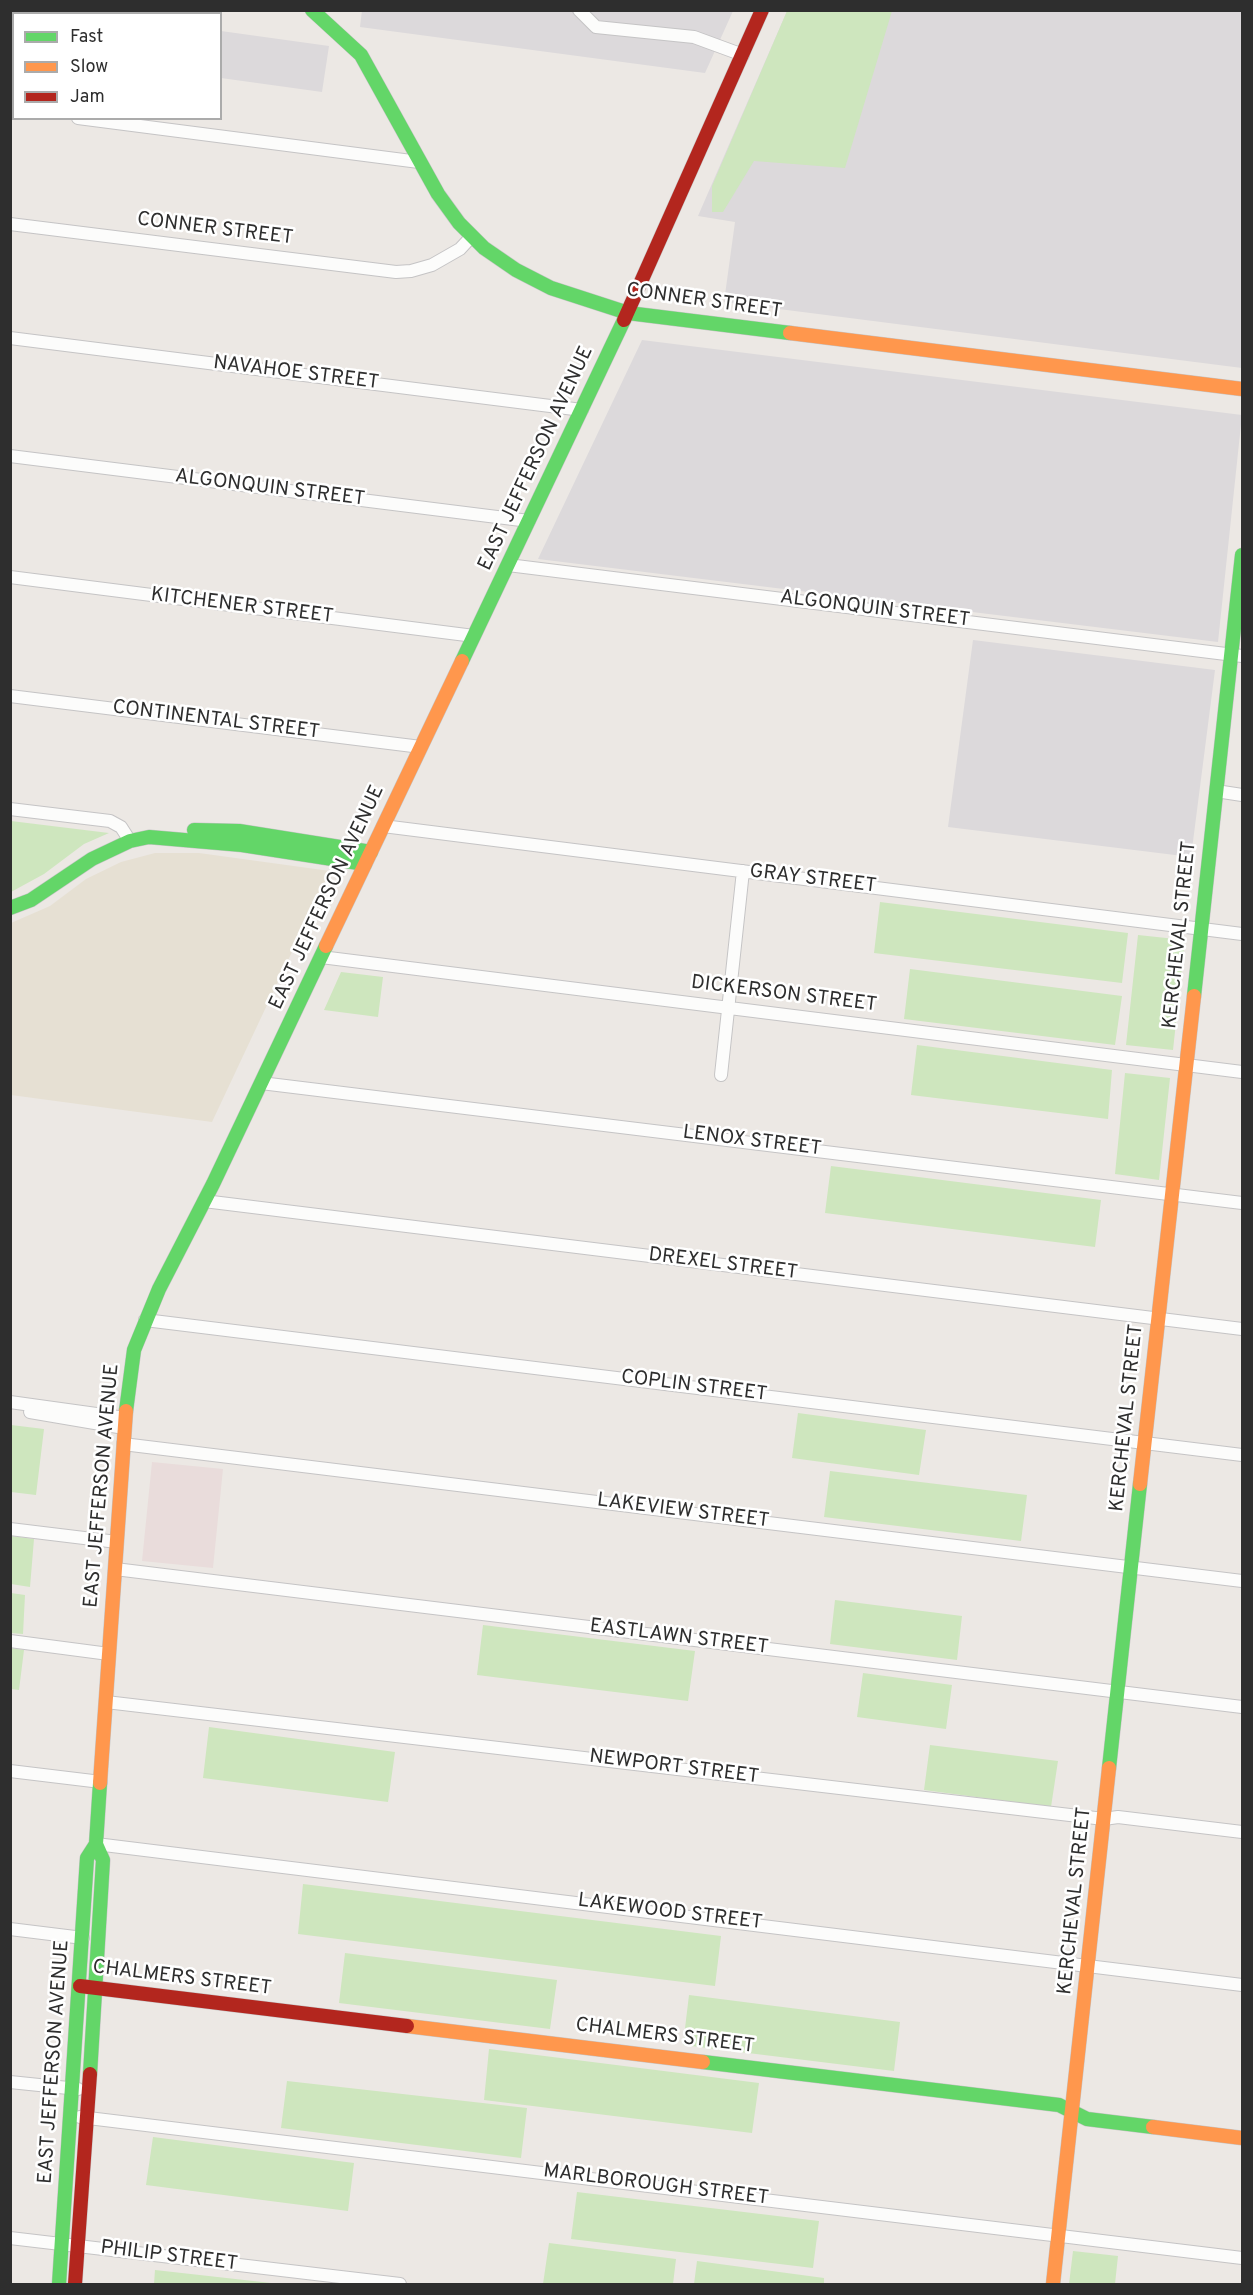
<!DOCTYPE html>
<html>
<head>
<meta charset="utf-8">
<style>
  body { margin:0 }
  #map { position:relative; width:1253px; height:2295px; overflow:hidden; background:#ece8e4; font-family:Overpass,sans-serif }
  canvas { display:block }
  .frame { position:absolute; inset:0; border:12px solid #2e2e2e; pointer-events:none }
  .legend { position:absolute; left:12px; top:12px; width:210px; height:108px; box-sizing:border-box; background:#fff; border:2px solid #ababab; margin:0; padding:8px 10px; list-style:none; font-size:18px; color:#2e2e2e }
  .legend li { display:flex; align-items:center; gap:12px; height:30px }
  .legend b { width:30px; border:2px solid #ababab }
</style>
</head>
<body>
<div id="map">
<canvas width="1253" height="2295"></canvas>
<div class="frame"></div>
<ul class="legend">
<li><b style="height:8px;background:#63d668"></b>Fast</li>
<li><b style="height:8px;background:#ff974d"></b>Slow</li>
<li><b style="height:8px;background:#b3261e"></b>Jam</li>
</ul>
</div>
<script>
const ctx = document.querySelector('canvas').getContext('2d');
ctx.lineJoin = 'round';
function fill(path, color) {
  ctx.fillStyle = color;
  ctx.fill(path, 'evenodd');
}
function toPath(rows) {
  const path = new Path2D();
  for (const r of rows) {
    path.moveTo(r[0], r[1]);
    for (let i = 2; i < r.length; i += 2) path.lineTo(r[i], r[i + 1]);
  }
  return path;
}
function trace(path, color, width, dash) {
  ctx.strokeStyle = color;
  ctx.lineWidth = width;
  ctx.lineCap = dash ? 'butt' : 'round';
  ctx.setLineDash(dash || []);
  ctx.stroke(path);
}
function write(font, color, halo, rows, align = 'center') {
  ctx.font = font + ' Overpass,sans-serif';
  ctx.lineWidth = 5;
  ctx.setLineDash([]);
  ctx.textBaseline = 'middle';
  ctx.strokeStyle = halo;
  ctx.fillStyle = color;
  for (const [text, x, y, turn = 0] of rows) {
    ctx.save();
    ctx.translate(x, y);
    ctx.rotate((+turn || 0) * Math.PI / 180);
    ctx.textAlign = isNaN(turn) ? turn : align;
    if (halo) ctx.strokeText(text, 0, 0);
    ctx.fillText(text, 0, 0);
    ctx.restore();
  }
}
fill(toPath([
  [362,10,733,11,705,73,360,27],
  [787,11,1242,11,1242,368,724,302,735,222,698,216],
  [221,31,329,46,322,92,221,78],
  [642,340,1242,415,1218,642,538,559],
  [973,640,1215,670,1191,857,948,827]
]), '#dcd9db');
fill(toPath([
  [155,853,199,853,330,871,212,1122,11,1095,11,923,50,906,86,879,121,862]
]), '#e6e0d3');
fill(toPath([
  [152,1462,223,1469,213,1568,142,1561]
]), '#e9dcdb');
fill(toPath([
  [787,11,892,11,845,168,754,161,723,212,712,212,712,186],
  [11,821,109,833,84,844,44,874,11,892],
  [880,902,1128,933,1122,983,874,953],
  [1138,935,1185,940,1173,1050,1126,1045],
  [910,969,1122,996,1115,1045,904,1019],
  [341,972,383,977,378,1017,324,1010],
  [917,1045,1112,1070,1108,1119,911,1095],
  [1125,1073,1170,1078,1159,1180,1115,1174],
  [831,1166,1101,1200,1095,1247,825,1213],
  [798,1413,926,1430,919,1475,792,1458],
  [11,1425,44,1429,36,1495,11,1492],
  [830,1471,1027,1495,1021,1541,824,1517],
  [11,1536,34,1539,30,1587,11,1584],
  [11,1593,25,1595,23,1634,11,1633],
  [835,1600,962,1616,957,1660,830,1644],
  [483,1625,695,1651,688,1701,477,1675],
  [11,1648,24,1650,19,1690,11,1689],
  [863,1673,952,1685,946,1729,857,1717],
  [209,1727,395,1752,388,1802,203,1778],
  [930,1745,1058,1761,1051,1807,924,1790],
  [303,1884,721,1936,715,1986,298,1934],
  [345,1953,557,1980,550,2029,339,2003],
  [689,1995,900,2022,894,2071,683,2045],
  [489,2049,759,2083,752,2133,484,2100],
  [287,2081,527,2108,521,2158,281,2128],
  [153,2137,354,2163,348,2211,146,2185],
  [577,2192,819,2221,813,2268,571,2239],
  [549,2243,676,2259,673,2284,543,2284],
  [1073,2251,1118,2256,1115,2284,1069,2284],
  [697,2261,824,2278,824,2284,694,2284],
  [155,2270,280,2284,154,2284]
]), '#cee6be');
const street = toPath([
  [579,10,596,27,694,37,743,55],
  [10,110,14,110],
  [78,118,419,162],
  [10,224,396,272,411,271,432,265,460,249,472,236],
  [10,338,582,410],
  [10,456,529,521],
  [508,565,1242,656],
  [10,577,474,636],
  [10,696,421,747],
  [1216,791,1242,795],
  [10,809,110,821,121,827,130,841],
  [383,826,1242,934],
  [321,957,1242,1072],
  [721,1075,743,871],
  [261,1083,1242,1203],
  [204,1201,1242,1329],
  [145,1320,1242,1455],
  [10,1402,125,1418],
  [30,1412,124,1428],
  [123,1444,1242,1581],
  [10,1529,117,1542],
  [115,1569,1242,1707],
  [10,1641,109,1654],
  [106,1702,1104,1819,1118,1817,1242,1832],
  [10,1771,101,1782],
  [96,1844,1242,1985],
  [10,1929,83,1938],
  [10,2082,78,2089],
  [80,2117,1242,2258],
  [10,2238,400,2284]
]);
const fast = toPath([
  [312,10,361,55,438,194,459,223,484,248,516,270,551,288,628,313,790,333],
  [462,661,624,320],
  [194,830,239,831,371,852],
  [10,908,31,900,92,859,130,841,149,837,242,845,365,864],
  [1194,996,1242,555],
  [126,1411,134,1350,159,1289,213,1184,326,946],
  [1109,1768,1140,1484],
  [703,2062,1059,2105,1087,2119,1153,2127],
  [90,2074,103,1860,96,1844,100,1783],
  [59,2284,87,1858,96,1844]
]);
const slow = toPath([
  [790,333,1242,389],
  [326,946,462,661],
  [1140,1484,1194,996],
  [100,1783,126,1411],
  [407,2026,703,2062],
  [1153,2127,1242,2138],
  [1053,2284,1109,1768]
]);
const jam = toPath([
  [624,320,762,10],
  [80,1986,407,2026],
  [75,2284,90,2074]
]);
trace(street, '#c5c4c5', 14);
trace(fast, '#c5c4c5', 15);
trace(slow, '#c5c4c5', 15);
trace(jam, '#c5c4c5', 15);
trace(street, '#fcfcfb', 12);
trace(fast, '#63d668', 14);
trace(slow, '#ff974d', 14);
trace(jam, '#b3261e', 14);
write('20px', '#2e2e2e', '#fff', [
  ["CONNER STREET",215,230,7],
  ["CONNER STREET",704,302,8],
  ["NAVAHOE STREET",296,374,7],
  ["EAST JEFFERSON AVENUE",537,459,-65],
  ["ALGONQUIN STREET",270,489,7],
  ["KITCHENER STREET",242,607,7],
  ["ALGONQUIN STREET",875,610,7],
  ["CONTINENTAL STREET",216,721,7],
  ["GRAY STREET",813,880,7],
  ["EAST JEFFERSON AVENUE",328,898,-65],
  ["KERCHEVAL STREET",1181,935,-84],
  ["DICKERSON STREET",784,995,7],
  ["LENOX STREET",752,1142,7],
  ["DREXEL STREET",723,1265,7],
  ["COPLIN STREET",694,1387,7],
  ["KERCHEVAL STREET",1128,1418,-84],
  ["EAST JEFFERSON AVENUE",103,1486,-85],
  ["LAKEVIEW STREET",683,1512,7],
  ["EASTLAWN STREET",679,1638,7],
  ["NEWPORT STREET",674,1768,7],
  ["KERCHEVAL STREET",1076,1901,-84],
  ["LAKEWOOD STREET",670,1913,7],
  ["CHALMERS STREET",182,1979,7],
  ["CHALMERS STREET",665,2037,7],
  ["EAST JEFFERSON AVENUE",55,2062,-86],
  ["MARLBOROUGH STREET",656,2186,7],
  ["PHILIP STREET",169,2257,7]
]);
</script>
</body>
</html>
